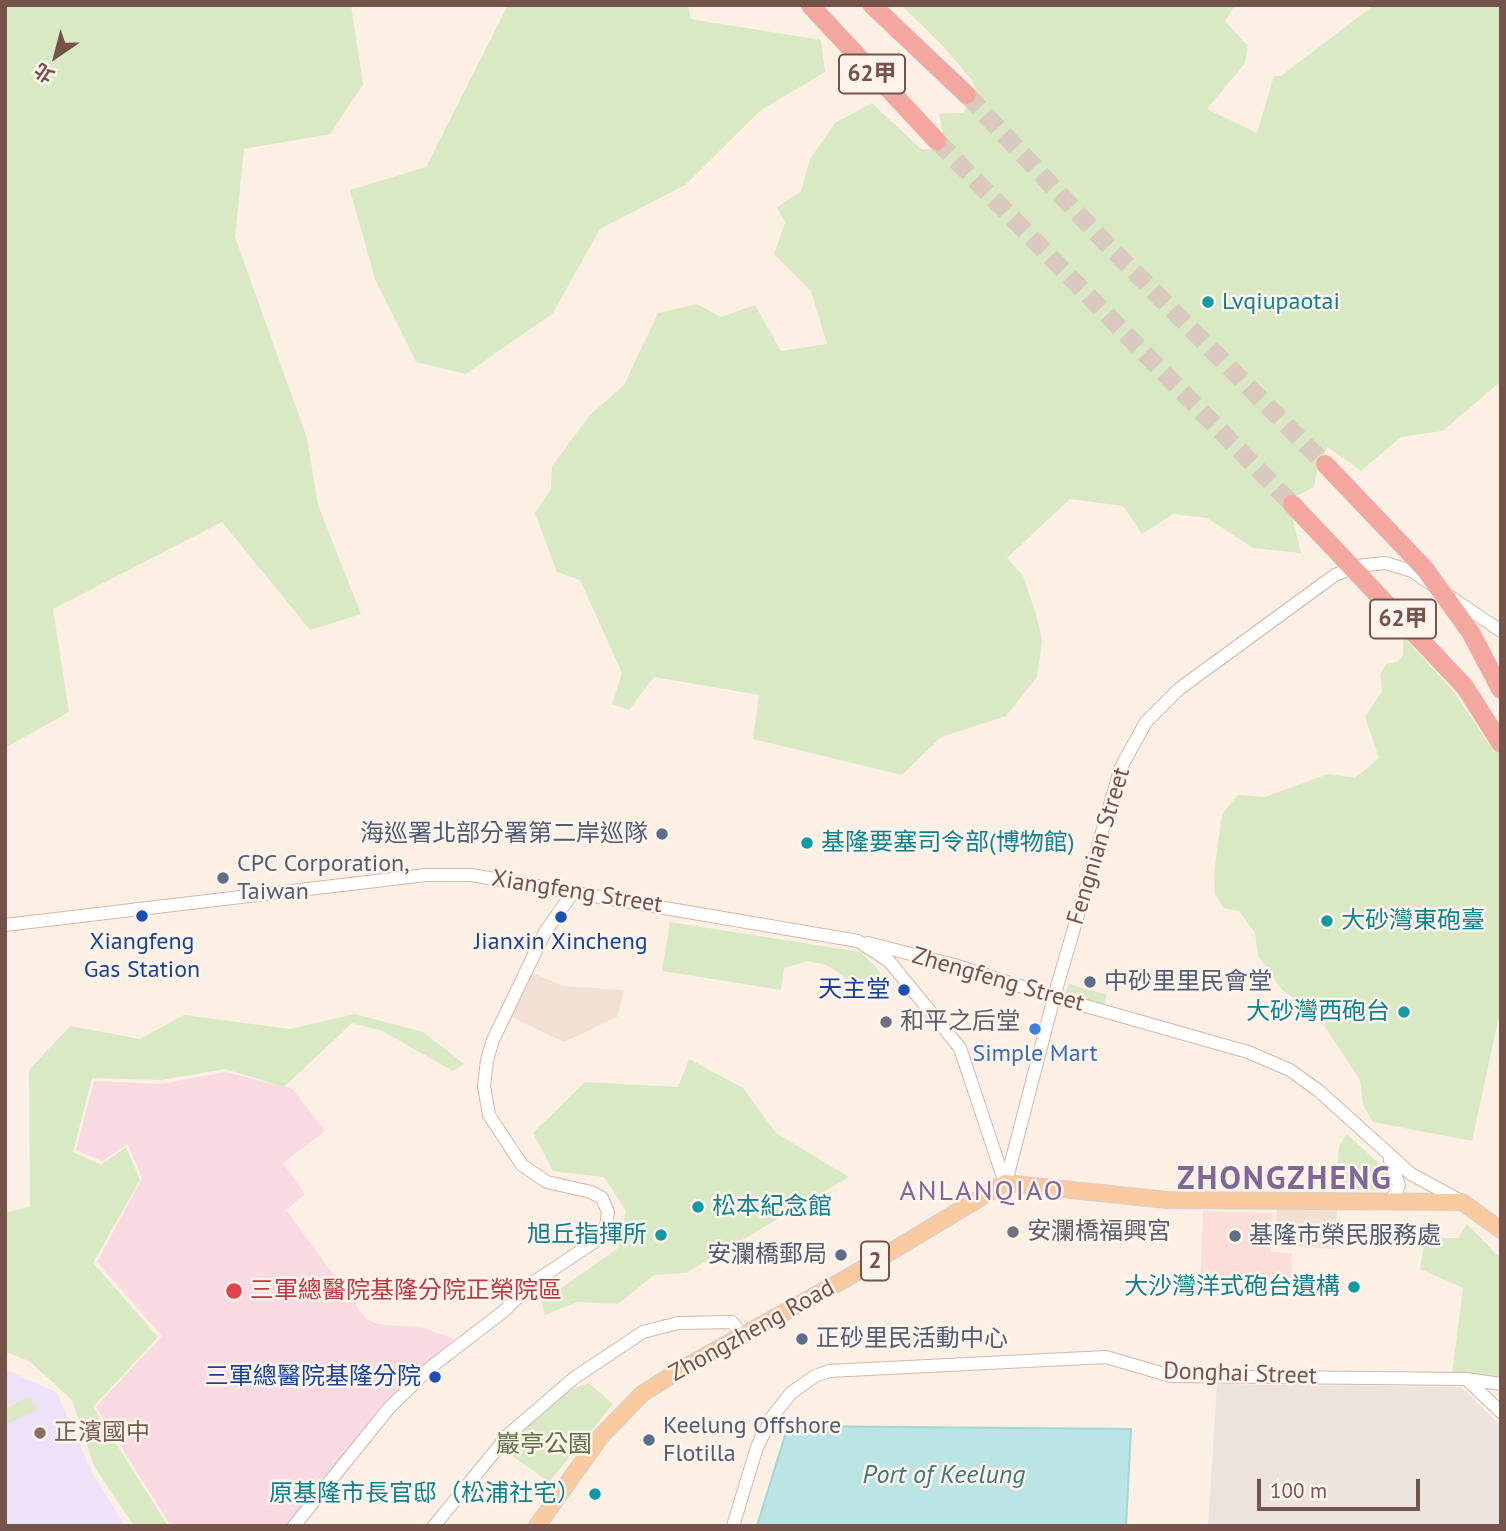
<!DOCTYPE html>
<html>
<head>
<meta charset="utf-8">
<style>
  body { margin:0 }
  #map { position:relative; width:1506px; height:1531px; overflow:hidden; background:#fcf0e5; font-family:"PT Sans","Noto Sans TC",sans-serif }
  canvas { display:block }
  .frame { position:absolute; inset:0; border:7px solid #74534b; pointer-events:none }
  .north { position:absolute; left:21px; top:21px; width:70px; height:70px; -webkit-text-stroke:5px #fff4ec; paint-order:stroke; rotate:215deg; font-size:19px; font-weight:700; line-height:28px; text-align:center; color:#74534b }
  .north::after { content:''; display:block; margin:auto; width:24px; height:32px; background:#74534b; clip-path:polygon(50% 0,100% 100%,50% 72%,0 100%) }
  .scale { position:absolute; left:1257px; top:1479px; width:163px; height:32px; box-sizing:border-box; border:4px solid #74534b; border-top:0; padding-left:9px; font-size:21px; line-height:24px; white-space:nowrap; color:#74534b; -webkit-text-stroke:5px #fff4ec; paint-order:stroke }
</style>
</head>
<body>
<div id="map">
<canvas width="1506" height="1531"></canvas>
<div class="frame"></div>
<div class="north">北</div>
<div class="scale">100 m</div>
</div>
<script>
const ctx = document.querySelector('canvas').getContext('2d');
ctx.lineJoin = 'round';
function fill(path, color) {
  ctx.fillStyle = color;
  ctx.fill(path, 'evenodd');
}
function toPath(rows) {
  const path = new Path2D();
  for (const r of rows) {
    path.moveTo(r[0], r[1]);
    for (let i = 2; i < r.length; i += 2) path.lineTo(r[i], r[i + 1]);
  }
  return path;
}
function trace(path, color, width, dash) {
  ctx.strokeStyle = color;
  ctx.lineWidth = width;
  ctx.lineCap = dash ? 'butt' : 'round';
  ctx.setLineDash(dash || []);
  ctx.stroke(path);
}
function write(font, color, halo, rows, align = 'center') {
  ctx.font = font + ' "PT Sans","Noto Sans TC",sans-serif';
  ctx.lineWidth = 5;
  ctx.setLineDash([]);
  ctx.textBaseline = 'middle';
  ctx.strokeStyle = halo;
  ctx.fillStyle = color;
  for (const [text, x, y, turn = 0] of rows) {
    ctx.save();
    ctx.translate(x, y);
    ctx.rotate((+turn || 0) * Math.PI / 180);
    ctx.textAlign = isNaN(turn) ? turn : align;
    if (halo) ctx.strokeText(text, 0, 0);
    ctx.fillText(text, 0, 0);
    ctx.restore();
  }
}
fill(toPath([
  [532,973,564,986,624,990,617,1017,564,1042,511,1017],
  [1277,1204,1337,1206,1335,1249,1275,1245]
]), '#f3e0d4');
fill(toPath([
  [1203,1211,1272,1213,1271,1252,1292,1253,1291,1283,1200,1281]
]), '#fcded9');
fill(toPath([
  [1217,1384,1461,1387,1501,1426,1501,1526,1208,1526]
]), '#ece3df');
fill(toPath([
  [5,1369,57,1393,93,1474,125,1526,5,1526]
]), '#ede2f8');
fill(toPath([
  [225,1072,293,1089,325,1131,283,1163,305,1194,286,1210,366,1319,378,1324,424,1328,454,1339,382,1405,287,1526,171,1526,96,1407,162,1336,97,1262,142,1178,128,1144,102,1161,76,1150,94,1081,162,1084]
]), '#f9d9e2');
fill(toPath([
  [5,5,351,5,363,85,330,134,244,149,235,237,307,438,318,505,361,614,310,630,222,522,53,609,69,712,5,748],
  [508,5,688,5,691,19,821,40,825,72,761,110,685,185,600,229,553,313,466,374,416,362,375,279,350,190,426,167],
  [901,5,1235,5,1225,21,1248,46,1245,63,1207,109,1257,133,1274,76,1281,76,1374,5,1501,5,1501,381,1443,431,1401,437,1361,471,1328,447,1318,465,1314,487,1295,497,1293,520,1301,553,1253,548,1207,518,1173,514,1142,534,1123,506,1070,499,1007,558,1023,576,1036,614,1042,640,1037,677,1006,716,941,737,902,775,753,739,759,695,654,677,629,710,612,704,622,673,580,580,557,572,535,513,551,489,552,466,590,415,624,385,658,313,697,304,721,317,755,305,781,351,827,344,811,291,774,254,785,223,777,207,801,191,810,159,835,123,872,103,921,149,936,149,943,135,939,114,963,113,976,92,972,80,940,43],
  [1403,636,1453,691,1489,744,1501,746,1501,1007,1472,1141,1373,1122,1363,1105,1360,1080,1317,1015,1282,990,1258,956,1255,933,1239,911,1223,908,1215,894,1214,873,1222,814,1238,795,1265,797,1328,774,1355,778,1379,758,1365,717,1382,691,1380,674,1386,664,1397,662,1403,655],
  [670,922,861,952,881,973,856,992,843,976,826,965,808,961,784,968,781,990,662,971],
  [1069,984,1107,995,1104,1005,1066,993],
  [355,1014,423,1032,464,1064,453,1071,382,1031,352,1023,284,1087,225,1069,162,1080,92,1078,73,1152,101,1165,126,1147,140,1180,93,1263,158,1337,93,1407,168,1526,134,1526,94,1466,72,1400,29,1361,5,1352,5,1207,8,1212,30,1207,29,1070,70,1026,140,1039,184,1015,290,1029],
  [689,1059,743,1088,776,1133,849,1177,686,1273,654,1275,618,1304,577,1302,545,1315,542,1302,618,1248,626,1211,604,1177,553,1171,533,1133,585,1082,678,1087],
  [1347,1134,1389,1173,1391,1182,1383,1190,1336,1190,1339,1146],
  [1467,1224,1501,1259,1501,1381,1452,1374,1463,1288,1420,1269,1425,1238,1458,1238],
  [589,1383,613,1404,549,1482,507,1452,512,1437,563,1392],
  [29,1396,37,1410,5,1425,5,1409]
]), '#d9e9c4');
const water = toPath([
  [788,1426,1131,1429,1126,1526,757,1526,788,1426]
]);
fill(water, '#bae5e4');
trace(water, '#a1d7d6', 2);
trace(toPath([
  [967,95,1099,236,1325,464],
  [937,141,1292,504]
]), '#dac9be', 18, [18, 9]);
const minor = toPath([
  [1449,596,1501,631],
  [5,925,426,875,471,875,858,941,889,961,960,1048,1005,1183],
  [868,943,954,965,1054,997,1248,1052,1290,1070,1319,1091,1411,1174,1461,1201],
  [1006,1182,1054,997,1121,767,1146,722,1179,689,1335,575,1357,566,1385,563,1412,571,1434,586],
  [1387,1202,1395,1195,1399,1185,1390,1160],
  [1466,1379,1501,1384],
  [294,1526,389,1408,431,1367,504,1311,531,1284,597,1240,606,1227,608,1212,602,1198,591,1192,547,1182,522,1165,489,1115,484,1086,487,1060,493,1040,545,932,574,891],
  [434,1526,509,1434,574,1378,643,1332,678,1323,732,1322,742,1335],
  [733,1526,757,1447,772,1417,791,1393,815,1376,829,1371,1106,1357,1171,1376,1466,1379,1501,1412]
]);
const major = toPath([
  [537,1526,601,1436,642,1394,678,1371,847,1278,1005,1183,1167,1200,1462,1202,1501,1230]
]);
const highway = toPath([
  [810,5,937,141],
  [872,5,967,95]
]);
trace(minor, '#cfb8af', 14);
trace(major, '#d8cfcd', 18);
trace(highway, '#d8cfcd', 19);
trace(minor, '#fff', 12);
trace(major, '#f9c99f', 16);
trace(highway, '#f4a79e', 18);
const highwayBridge = toPath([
  [1325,464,1425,569,1471,633,1501,690],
  [1292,504,1465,687,1501,744]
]);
trace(highwayBridge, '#d8cfcd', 19, []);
trace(highwayBridge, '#f4a79e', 18);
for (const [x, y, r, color] of [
  [1208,302,7,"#0f9aa8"],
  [662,834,7,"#5c6f8a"],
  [807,843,7,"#0f9aa8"],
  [223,878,7,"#5c6f8a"],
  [142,916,7,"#1a4fb4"],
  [561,917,7,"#1a4fb4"],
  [1327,921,7,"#0f9aa8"],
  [1090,982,7,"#5c6f8a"],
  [904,990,7,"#1a4fb4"],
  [1404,1012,7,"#0f9aa8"],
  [886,1022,7,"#6b7280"],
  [1035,1029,7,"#3f7fe0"],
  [698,1207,7,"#0f9aa8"],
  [1013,1232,7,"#6b7280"],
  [661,1235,7,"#0f9aa8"],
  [1235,1236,7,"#5c6f8a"],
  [841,1255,7,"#5c6f8a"],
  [1354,1287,7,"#0f9aa8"],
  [234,1291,9,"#e0444e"],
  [802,1339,7,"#5c6f8a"],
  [435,1377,7,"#1a4fb4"],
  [40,1433,7,"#8d6e63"],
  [649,1440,7,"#5c6f8a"],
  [595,1494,7,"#0f9aa8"]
]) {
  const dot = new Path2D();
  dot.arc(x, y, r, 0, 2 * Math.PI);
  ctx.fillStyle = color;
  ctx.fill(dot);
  trace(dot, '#fff4ec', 2.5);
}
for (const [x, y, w] of [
  [872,74,66],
  [1403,619,66],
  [875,1261,28]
]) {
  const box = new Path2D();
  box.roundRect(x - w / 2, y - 19.5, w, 39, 5);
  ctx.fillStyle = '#fff4ec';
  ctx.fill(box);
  trace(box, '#74534b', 2);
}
write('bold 23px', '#74534b', null, [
  ["62甲",872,74],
  ["62甲",1403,619],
  ["2",875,1261]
]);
write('24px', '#0d838f', '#fff4ec', [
  ["Lvqiupaotai",1222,302],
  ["基隆要塞司令部(博物館)",821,843],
  ["大砂灣東砲臺",1341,921],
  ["大砂灣西砲台",1390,1012,"right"],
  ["松本紀念館",712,1207],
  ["旭丘指揮所",647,1235,"right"],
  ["大沙灣洋式砲台遺構",1340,1287,"right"],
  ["原基隆市長官邸（松浦社宅）",581,1494,"right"]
], 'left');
write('24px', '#4e5e75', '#fff4ec', [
  ["海巡署北部分署第二岸巡隊",648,834,"right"],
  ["CPC Corporation,",237,864],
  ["Taiwan",237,892],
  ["中砂里里民會堂",1104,982],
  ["基隆市榮民服務處",1249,1236],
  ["安瀾橋郵局",827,1255,"right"],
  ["正砂里民活動中心",816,1339],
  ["Keelung Offshore",663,1426],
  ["Flotilla",663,1454]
], 'left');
write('24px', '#74534b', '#fff4ec', [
  ["Fengnian Street",1099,846,-73],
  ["Xiangfeng Street",577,892,9],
  ["Zhengfeng Street",998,980,16],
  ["Zhongzheng Road",752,1331,-29],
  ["Donghai Street",1240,1374,2]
]);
write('24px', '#164399', '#fff4ec', [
  ["Xiangfeng",142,942],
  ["Gas Station",142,970],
  ["Jianxin Xincheng",561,942],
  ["天主堂",890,990,"right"],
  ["三軍總醫院基隆分院",421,1377,"right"]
]);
write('24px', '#5b616d', '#fff4ec', [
  ["和平之后堂",900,1022],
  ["安瀾橋福興宮",1027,1232]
], 'left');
write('24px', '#366cbe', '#fff4ec', [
  ["Simple Mart",1035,1054]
]);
write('24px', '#be3a42', '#fff4ec', [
  ["三軍總醫院基隆分院正榮院區",250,1291]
], 'left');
write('24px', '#785e54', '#fff4ec', [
  ["正濱國中",54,1433]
], 'left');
write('24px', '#587441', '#fff4ec', [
  ["巖亭公園",544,1445]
]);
write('italic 26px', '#3f7879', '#fff4ec', [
  ["Port of Keelung",944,1476]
]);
ctx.letterSpacing = '2px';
write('28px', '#7f6798', '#fff4ec', [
  ["ANLANQIAO",982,1192]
]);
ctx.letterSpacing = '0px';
ctx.letterSpacing = '2px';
write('bold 32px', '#7f6798', '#fff4ec', [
  ["ZHONGZHENG",1285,1180]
]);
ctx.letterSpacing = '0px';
</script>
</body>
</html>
